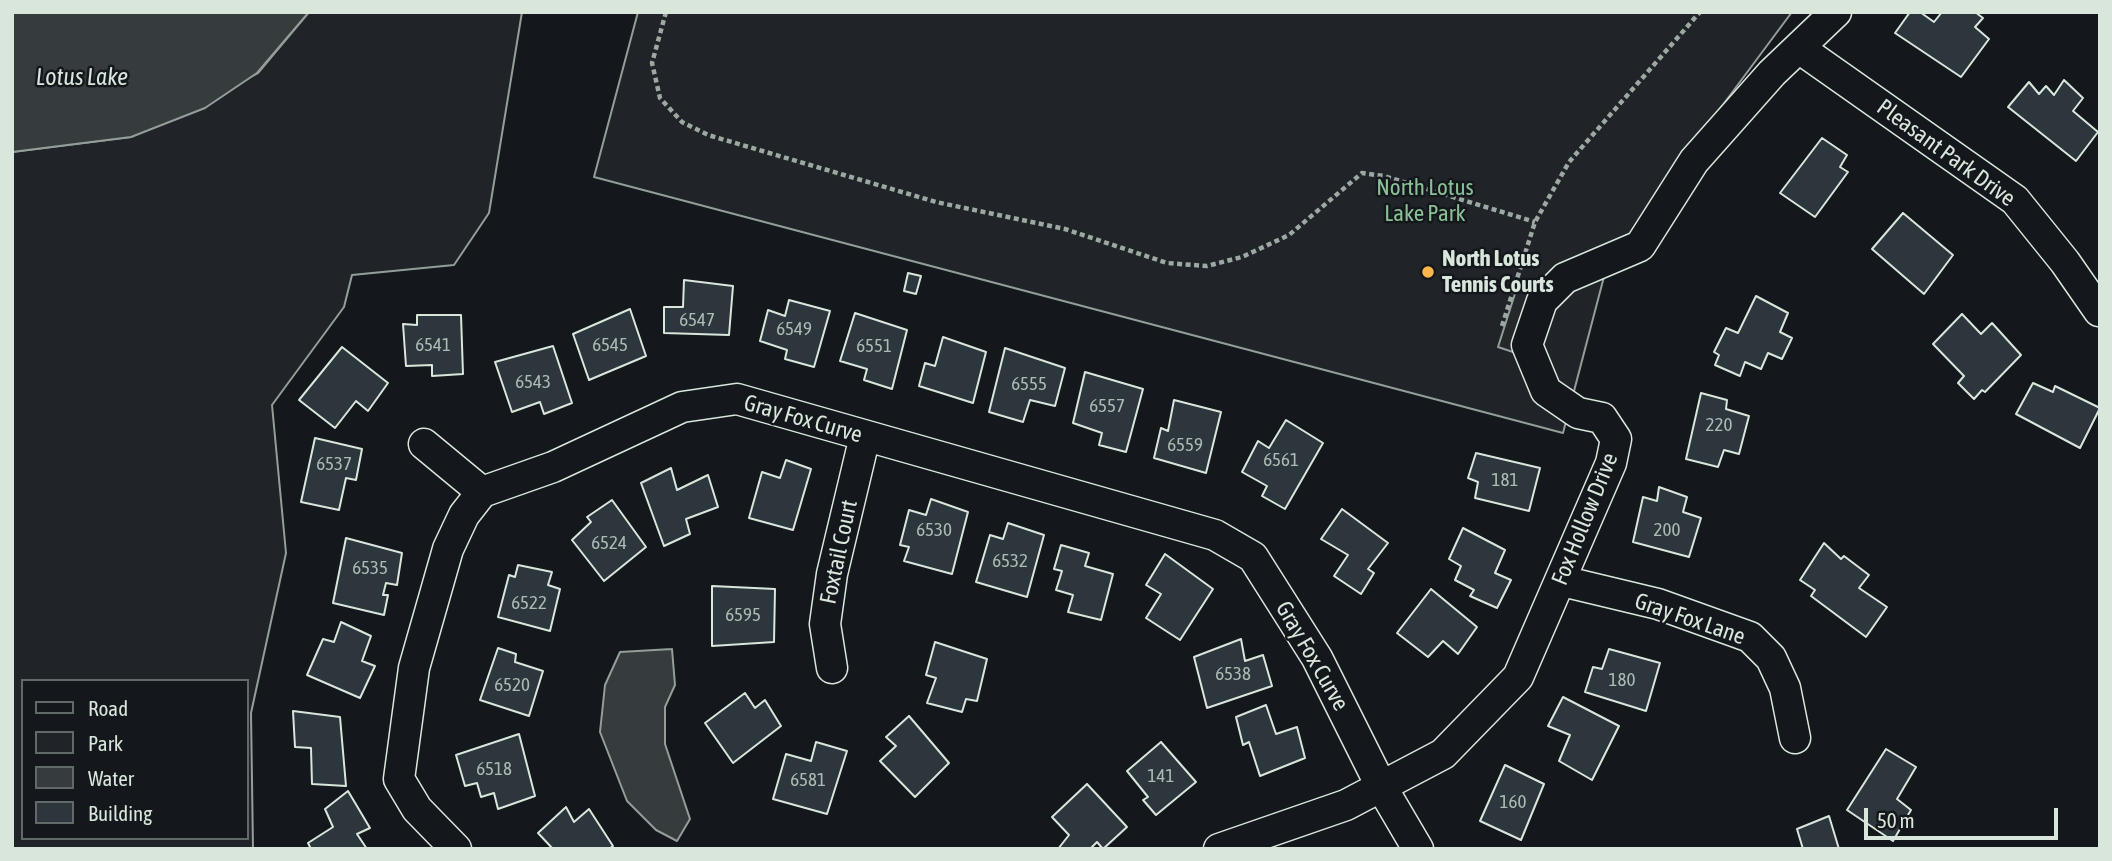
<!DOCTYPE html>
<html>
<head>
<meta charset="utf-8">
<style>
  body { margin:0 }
  #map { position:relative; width:2112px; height:861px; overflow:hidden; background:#14181c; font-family:"Asap Condensed",sans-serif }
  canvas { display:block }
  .frame { position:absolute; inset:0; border:14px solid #d8e6dc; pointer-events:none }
  .legend { position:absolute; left:21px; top:679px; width:228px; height:161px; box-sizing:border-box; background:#14181c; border:2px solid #626a69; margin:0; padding:9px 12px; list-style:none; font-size:21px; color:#d8e6dc }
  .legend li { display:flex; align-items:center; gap:14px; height:35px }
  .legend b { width:35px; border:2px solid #626a69 }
  .scale { position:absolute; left:1864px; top:808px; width:194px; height:32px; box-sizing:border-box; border:4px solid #d8e6dc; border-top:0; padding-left:9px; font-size:21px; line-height:24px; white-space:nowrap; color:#d8e6dc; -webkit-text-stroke:5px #14181c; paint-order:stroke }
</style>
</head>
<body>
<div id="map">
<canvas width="2112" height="861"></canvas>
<div class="frame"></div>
<ul class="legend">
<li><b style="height:9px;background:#14181c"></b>Road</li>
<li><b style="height:19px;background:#202428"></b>Park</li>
<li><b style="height:19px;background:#363b3e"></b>Water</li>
<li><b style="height:19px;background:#2c363c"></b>Building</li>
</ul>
<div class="scale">50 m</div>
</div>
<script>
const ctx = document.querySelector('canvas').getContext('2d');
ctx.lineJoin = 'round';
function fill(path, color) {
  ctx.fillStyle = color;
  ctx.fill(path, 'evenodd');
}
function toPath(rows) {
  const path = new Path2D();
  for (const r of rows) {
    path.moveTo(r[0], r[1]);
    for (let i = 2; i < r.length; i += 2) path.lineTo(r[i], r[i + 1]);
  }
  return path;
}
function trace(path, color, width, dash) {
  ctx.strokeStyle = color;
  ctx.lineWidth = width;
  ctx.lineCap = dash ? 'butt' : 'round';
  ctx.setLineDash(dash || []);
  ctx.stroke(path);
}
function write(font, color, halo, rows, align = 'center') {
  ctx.font = font + ' "Asap Condensed",sans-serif';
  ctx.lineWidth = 5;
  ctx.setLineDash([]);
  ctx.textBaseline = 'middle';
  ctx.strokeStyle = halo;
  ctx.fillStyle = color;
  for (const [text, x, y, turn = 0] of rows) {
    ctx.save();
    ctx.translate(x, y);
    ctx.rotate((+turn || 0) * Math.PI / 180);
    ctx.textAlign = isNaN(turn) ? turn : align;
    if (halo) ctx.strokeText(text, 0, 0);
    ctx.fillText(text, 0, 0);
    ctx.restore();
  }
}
const green = toPath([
  [309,12,522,12,489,213,454,265,352,275,344,307,272,405,286,553,251,713,253,849,12,849,12,152,131,137,258,73,309,12],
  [23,681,247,681,247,838,23,838,23,681],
  [638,12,1792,12,1658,192,1635,236,1611,250,1563,433,594,177,638,12]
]);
fill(green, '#202428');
trace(green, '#939e99', 2);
const parking = toPath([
  [1519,281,1537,287,1516,353,1498,347,1519,281]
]);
fill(parking, '#24282b');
trace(parking, '#939e99', 2);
const water = toPath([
  [12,12,309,12,257,73,205,108,131,137,12,152,12,12],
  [672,649,675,685,665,707,665,744,690,819,677,841,656,830,627,801,600,732,605,685,620,652,672,649]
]);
fill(water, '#363b3e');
trace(water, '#939e99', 2);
const building = toPath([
  [1910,12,1920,12,1934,22,1942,12,1975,12,1983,18,1975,27,1989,39,1961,77,1895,33,1910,12],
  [2064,80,2083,98,2073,111,2098,132,2076,161,2008,107,2029,82,2039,94,2046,86,2054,95,2064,80],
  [1822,138,1847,155,1840,167,1848,172,1815,217,1780,193,1822,138],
  [1903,213,1953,255,1924,294,1872,249,1903,213],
  [908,273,921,276,916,294,904,291,908,273],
  [684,280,733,286,729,335,664,333,664,307,683,307,684,280],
  [1756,296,1788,313,1780,332,1792,338,1782,359,1768,353,1761,369,1745,362,1740,376,1715,365,1719,355,1714,352,1726,328,1738,333,1756,296],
  [789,300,830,311,814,367,785,359,787,350,760,341,768,310,785,316,789,300],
  [630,309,646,356,589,380,573,334,630,309],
  [855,313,907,330,892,389,864,380,867,369,840,361,855,313],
  [1962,314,1981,334,1992,323,2021,355,1985,392,1982,390,1974,399,1958,383,1964,376,1933,344,1962,314],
  [417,315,461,315,463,374,432,376,432,365,406,366,403,324,417,325,417,315],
  [943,337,986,352,973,403,919,386,925,363,935,366,943,337],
  [553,346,572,403,544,414,540,402,512,412,495,362,553,346],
  [342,347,388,383,368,411,356,401,335,428,299,400,342,347],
  [1005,348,1065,368,1055,406,1030,400,1023,422,989,412,1005,348],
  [1085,372,1143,389,1126,452,1099,445,1102,433,1073,423,1085,372],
  [2033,383,2053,392,2055,386,2100,408,2080,448,2016,414,2033,383],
  [1701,393,1727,400,1726,409,1749,416,1739,454,1724,450,1718,467,1686,459,1701,393],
  [1174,400,1221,412,1206,473,1154,458,1161,428,1168,431,1174,400],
  [1286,420,1323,443,1285,509,1262,496,1267,486,1242,472,1258,441,1269,448,1286,420],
  [315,438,362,449,356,480,346,478,339,510,301,502,315,438],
  [1476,453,1540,468,1529,511,1475,498,1478,482,1468,478,1476,453],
  [786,460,811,469,793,530,749,518,762,472,780,478,786,460],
  [671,468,677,490,708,475,718,507,686,519,690,534,664,546,641,483,671,468],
  [1659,487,1687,497,1683,512,1701,518,1689,557,1633,542,1643,497,1657,501,1659,487],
  [931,499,968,512,952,574,904,561,909,547,900,545,909,510,926,515,931,499],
  [612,500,646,547,604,581,572,540,591,522,587,517,612,500],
  [1342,509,1388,543,1368,569,1374,573,1361,594,1334,576,1348,555,1321,539,1342,509],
  [1008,523,1044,535,1027,597,976,582,990,535,1003,539,1008,523],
  [1463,528,1505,550,1495,573,1511,580,1497,608,1470,596,1474,590,1455,580,1461,566,1449,559,1463,528],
  [346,538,402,553,397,585,386,583,383,595,388,595,384,615,333,603,346,538],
  [1824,543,1841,559,1844,556,1869,575,1859,588,1887,607,1866,637,1811,596,1815,590,1800,580,1824,543],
  [1061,545,1089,553,1085,566,1113,574,1101,620,1068,612,1073,595,1056,590,1062,571,1054,569,1061,545],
  [1165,554,1213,589,1180,640,1146,618,1161,594,1146,585,1165,554],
  [518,565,552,572,548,585,560,589,550,631,498,617,509,575,515,577,518,565],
  [712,586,775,589,774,642,712,646,712,586],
  [1431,589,1477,627,1458,654,1443,641,1428,657,1397,633,1431,589],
  [341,622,371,636,362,661,375,666,360,698,307,675,323,639,334,642,341,622],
  [1241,639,1245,661,1263,655,1272,686,1207,708,1194,657,1241,639],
  [935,642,987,659,977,701,966,699,962,712,927,703,936,678,926,675,935,642],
  [498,648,516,654,515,662,543,671,529,716,480,700,498,648],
  [1609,649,1660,663,1646,711,1585,692,1593,667,1602,669,1609,649],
  [745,693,755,708,765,700,781,726,733,763,705,723,745,693],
  [1563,697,1619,726,1592,780,1559,761,1570,735,1548,726,1563,697],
  [1266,705,1276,734,1297,727,1305,758,1260,776,1249,742,1243,745,1236,717,1266,705],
  [293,711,340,717,346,786,312,784,311,748,295,747,293,711],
  [909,716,949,763,915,797,880,761,896,746,886,737,909,716],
  [519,734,535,796,498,809,494,793,481,797,477,783,465,786,456,755,519,734],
  [816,742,847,751,827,814,773,799,786,754,811,761,816,742],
  [1161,742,1196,782,1156,815,1143,800,1148,797,1127,771,1161,742],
  [1886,749,1916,767,1897,799,1911,810,1893,841,1847,810,1886,749],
  [1505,765,1544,784,1521,840,1480,821,1505,765],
  [1087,784,1127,827,1103,849,1097,842,1090,849,1058,849,1069,835,1052,817,1087,784],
  [348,791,370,828,357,834,367,849,311,849,308,843,333,827,325,809,348,791],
  [566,807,574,822,589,809,613,846,609,849,553,849,538,833,566,807],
  [1829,816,1839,849,1803,849,1797,829,1829,816]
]);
fill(building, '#2c363c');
trace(building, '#d8e6dc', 2);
const minor = toPath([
  [1799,48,2015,200,2065,262,2099,311],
  [424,444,482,492],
  [1562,581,1658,604,1750,637,1771,658,1785,688,1795,738],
  [832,668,825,624,832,574,865,436],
  [456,849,417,809,399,779,414,668,448,549,464,515,482,492,553,467,682,407,737,399,1215,535,1253,557,1317,658,1381,786,1418,849],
  [1219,849,1346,805,1443,754,1518,677,1611,463,1616,439,1602,418,1578,413,1546,391,1527,345,1542,301,1565,278,1640,246,1694,161,1772,73,1836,12]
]);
trace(minor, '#d8e6dc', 33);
trace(toPath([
  [666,12,652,63,660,98,682,122,708,135,936,202,1065,229,1167,263,1207,266,1242,257,1289,235,1362,173,1384,176,1535,222],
  [1502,326,1535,222,1569,162,1700,12]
]), '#9da8a2', 4.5, [5, 3.5]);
trace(minor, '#14181c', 30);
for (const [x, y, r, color] of [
  [1428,272,7,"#ffb74d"]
]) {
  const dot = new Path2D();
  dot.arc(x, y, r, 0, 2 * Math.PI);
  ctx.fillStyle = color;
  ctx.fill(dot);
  trace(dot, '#14181c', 2.5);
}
write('19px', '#adbab4', null, [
  ["6547",697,320],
  ["6549",794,329],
  ["6541",433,345],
  ["6545",610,345],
  ["6551",874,346],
  ["6543",533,382],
  ["6555",1029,384],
  ["6557",1107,406],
  ["220",1719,425],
  ["6559",1185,445],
  ["6561",1281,460],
  ["6537",334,464],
  ["181",1505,480],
  ["6530",934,530],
  ["200",1667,530],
  ["6524",609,543],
  ["6532",1010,561],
  ["6535",370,568],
  ["6522",529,603],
  ["6595",743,615],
  ["6538",1233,674],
  ["180",1622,680],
  ["6520",512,685],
  ["6518",494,769],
  ["141",1161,776],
  ["6581",808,780],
  ["160",1513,802]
]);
write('23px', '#d8e6dc', '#14181c', [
  ["Pleasant Park Drive",1946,153,36],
  ["Gray Fox Curve",803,419,16],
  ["Fox Hollow Drive",1585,519,-68],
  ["Foxtail Court",839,552,-78],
  ["Gray Fox Lane",1690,619,19],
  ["Gray Fox Curve",1312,656,60]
]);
write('23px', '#8ac095', '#14181c', [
  ["North Lotus",1425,188],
  ["Lake Park",1425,214]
]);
write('bold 23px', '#d8e6dc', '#14181c', [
  ["North Lotus",1442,259],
  ["Tennis Courts",1442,285]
], 'left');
write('italic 24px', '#d8e6dc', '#14181c', [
  ["Lotus Lake",82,77]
]);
</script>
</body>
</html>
